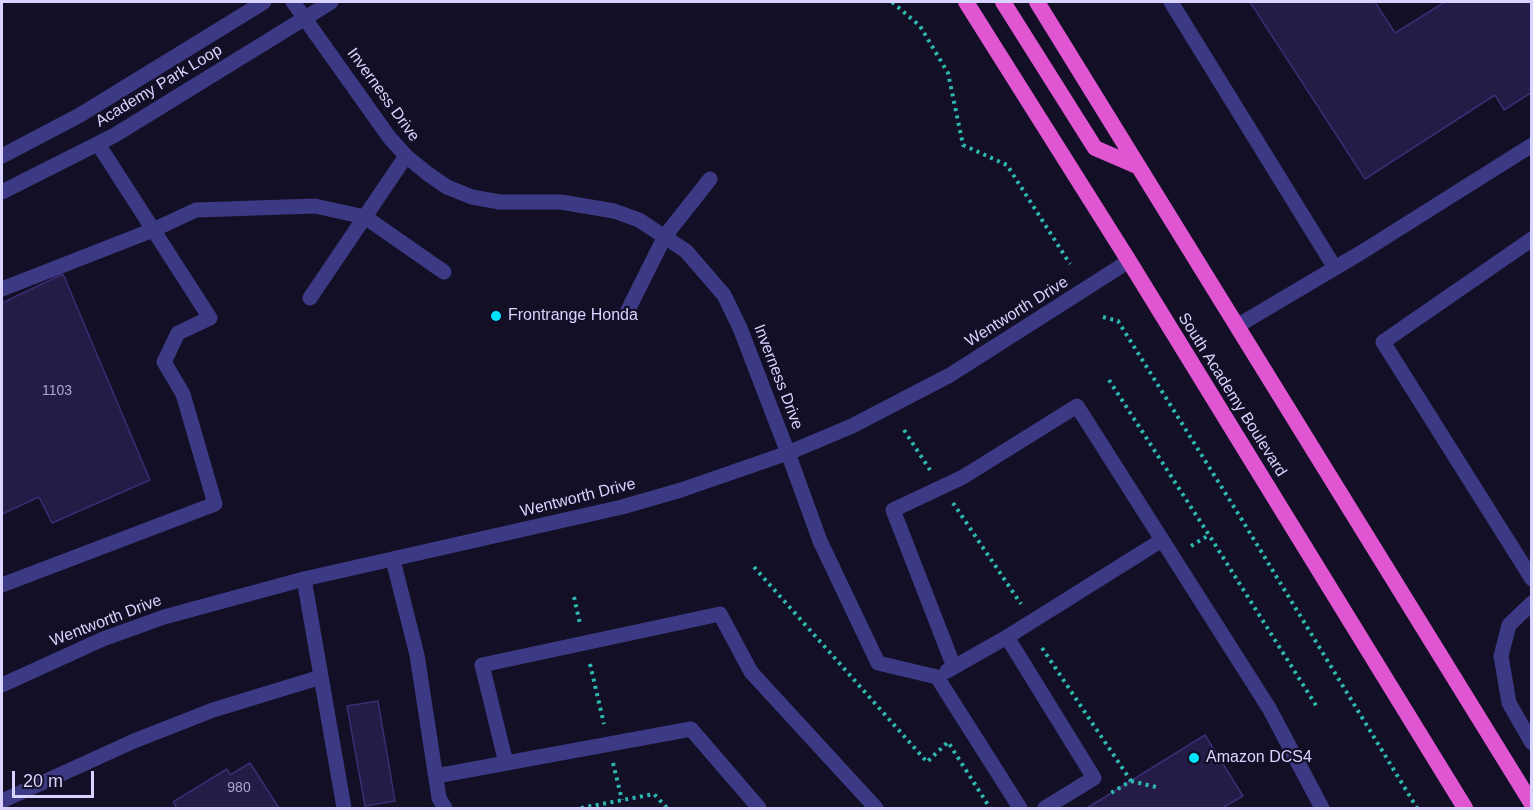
<!DOCTYPE html>
<html>
<head>
<meta charset="utf-8">
<style>
  body { margin:0 }
  #map { position:relative; width:1533px; height:810px; overflow:hidden; background:#130f26; font-family:Helvetica,sans-serif }
  canvas { display:block }
  .frame { position:absolute; inset:0; border:3px solid #d9d4ff; pointer-events:none }
  .scale { position:absolute; left:12px; top:771px; width:82px; height:27px; box-sizing:border-box; border:3px solid #d9d4ff; border-top:0; padding-left:8px; font-size:18px; line-height:21px; white-space:nowrap; color:#d9d4ff; -webkit-text-stroke:4px #130f26; paint-order:stroke }
</style>
</head>
<body>
<div id="map">
<canvas width="1533" height="810"></canvas>
<div class="frame"></div>
<div class="scale">20 m</div>
</div>
<script>
const ctx = document.querySelector('canvas').getContext('2d');
ctx.lineJoin = 'round';
function fill(path, color) {
  ctx.fillStyle = color;
  ctx.fill(path, 'evenodd');
}
function toPath(rows) {
  const path = new Path2D();
  for (const r of rows) {
    path.moveTo(r[0], r[1]);
    for (let i = 2; i < r.length; i += 2) path.lineTo(r[i], r[i + 1]);
  }
  return path;
}
function trace(path, color, width, dash) {
  ctx.strokeStyle = color;
  ctx.lineWidth = width;
  ctx.lineCap = dash ? 'butt' : 'round';
  ctx.setLineDash(dash || []);
  ctx.stroke(path);
}
function write(font, color, halo, rows, align = 'center') {
  ctx.font = font + ' Helvetica,sans-serif';
  ctx.lineWidth = 4.5;
  ctx.setLineDash([]);
  ctx.textBaseline = 'middle';
  ctx.strokeStyle = halo;
  ctx.fillStyle = color;
  for (const [text, x, y, turn = 0] of rows) {
    ctx.save();
    ctx.translate(x, y);
    ctx.rotate((+turn || 0) * Math.PI / 180);
    ctx.textAlign = isNaN(turn) ? turn : align;
    if (halo) ctx.strokeText(text, 0, 0);
    ctx.fillText(text, 0, 0);
    ctx.restore();
  }
}
const building = toPath([
  [1250,2,1375,2,1395,33,1445,2,1532,2,1532,92,1504,110,1495,95,1365,179,1250,2],
  [63,274,150,480,52,523,39,497,2,514,2,303,63,274],
  [378,701,395,801,365,806,347,706,378,701],
  [1205,735,1243,796,1222,808,1087,808,1205,735],
  [250,763,279,808,177,808,173,802,227,769,230,775,250,763]
]);
fill(building, '#241b47');
trace(building, '#3b2d73', 1.5);
trace(toPath([
  [892,2,920,26,948,73,963,145,1007,165,1070,264],
  [1103,317,1118,321,1239,515,1417,808],
  [1109,380,1209,535,1317,707],
  [904,430,930,470],
  [953,503,1021,604],
  [1191,546,1209,535],
  [754,567,927,762,948,742,990,808],
  [574,597,580,624],
  [1042,648,1131,781,1111,793],
  [590,664,604,724],
  [613,763,622,800],
  [1131,781,1156,787],
  [581,808,654,794,667,808]
]), '#2fb8b0', 4, [3, 4.5]);
trace(toPath([
  [1171,2,1335,268],
  [1532,239,1383,342,1532,579],
  [2,289,153,230,196,210,315,206,365,217,444,272],
  [310,298,406,156],
  [628,310,665,236,710,179],
  [1237,326,1362,252,1532,145],
  [788,453,820,541,878,663,937,677,1020,808],
  [393,560,417,655,439,798,445,808],
  [2,585,215,504,183,394,164,362,178,333,210,318,98,144],
  [1532,603,1509,625,1501,656,1509,703,1532,743],
  [1007,637,1094,778,1045,808],
  [954,667,893,510,963,477,1077,406,1269,708,1322,808],
  [947,671,1007,637,1162,540],
  [506,763,482,665,720,614,751,672,876,808],
  [436,776,691,729,759,808]
]), '#3d3a85', 15);
trace(toPath([
  [293,2,389,137,406,156,428,174,447,187,472,197,500,202,561,202,614,211,639,220,686,251,724,295,740,328,788,453],
  [304,579,344,808],
  [2,685,103,639,164,617,304,579,622,507,681,490,788,453,852,426,950,375,1129,261],
  [2,801,134,741,213,710,321,677]
]), '#3d3a85', 15);
trace(toPath([
  [2,156,80,115,264,2],
  [2,192,115,135,331,2]
]), '#3d3a85', 15);
trace(toPath([
  [966,2,1129,261,1465,808],
  [1003,2,1095,148,1139,167],
  [1037,2,1532,804]
]), '#e055d1', 16);
for (const [x, y, r, color] of [
  [496,316,6,"#00e5ff"],
  [1194,758,6,"#00e5ff"]
]) {
  const dot = new Path2D();
  dot.arc(x, y, r, 0, 2 * Math.PI);
  ctx.fillStyle = color;
  ctx.fill(dot);
  trace(dot, '#130f26', 2);
}
write('14px', '#aca6d1', null, [
  ["1103",57,391],
  ["980",239,788]
]);
write('16px', '#d9d4ff', '#130f26', [
  ["Academy Park Loop",159,86,-31],
  ["Inverness Drive",383,95,54],
  ["Wentworth Drive",1017,312,-32],
  ["Inverness Drive",778,377,69],
  ["South Academy Boulevard",1232,395,58],
  ["Wentworth Drive",578,498,-14],
  ["Wentworth Drive",106,621,-21]
]);
write('16px', '#d9d4ff', '#130f26', [
  ["Frontrange Honda",508,316],
  ["Amazon DCS4",1206,758]
], 'left');
</script>
</body>
</html>
